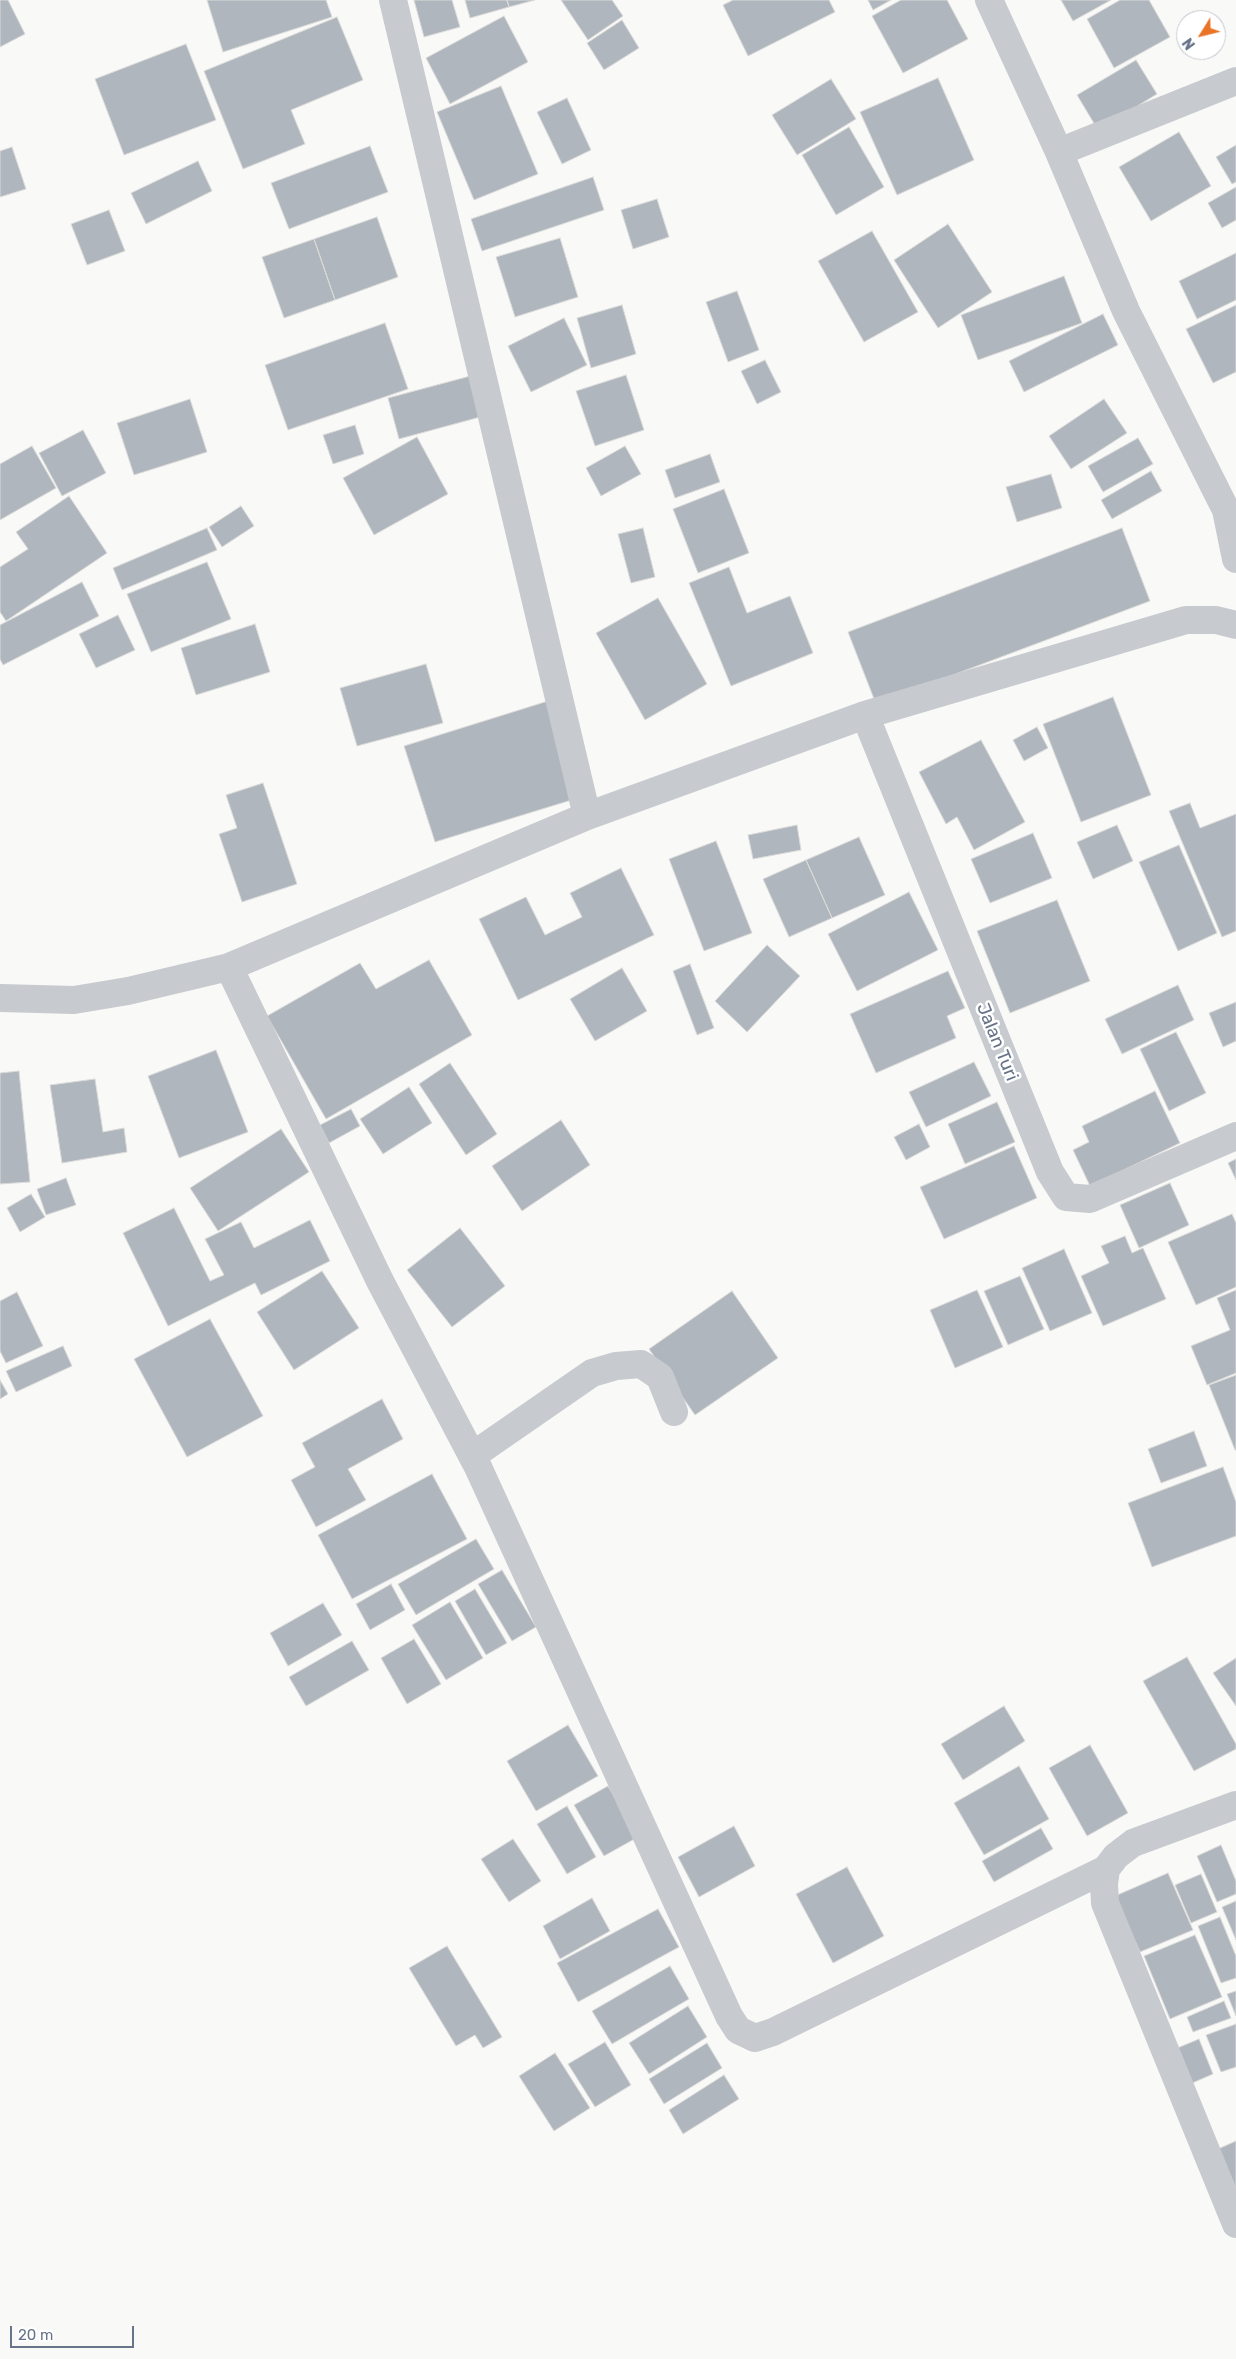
<!DOCTYPE html>
<html>
<head>
<meta charset="utf-8">
<style>
  body { margin:0 }
  #map { position:relative; width:1236px; height:2359px; overflow:hidden; background:#f9f9f7; font-family:Rubik,sans-serif }
  canvas { display:block }
  .north { position:absolute; left:1176px; top:10px; width:50px; height:50px; box-sizing:border-box; background:#fff; border:1px solid #c2c7d0; border-radius:50%; rotate:234deg; font-size:14px; font-weight:700; line-height:20px; text-align:center; color:#677489 }
  .north::after { content:''; display:block; margin:auto; width:18px; height:22px; background:#ea7426; clip-path:polygon(50% 0,100% 100%,50% 72%,0 100%) }
  .scale { position:absolute; left:10px; top:2326px; width:124px; height:22px; box-sizing:border-box; border:2px solid #677489; border-top:0; padding-left:6px; font-size:15px; line-height:18px; white-space:nowrap; color:#677489; -webkit-text-stroke:4px #fff; paint-order:stroke }
</style>
</head>
<body>
<div id="map">
<canvas width="1236" height="2359"></canvas>
<div class="north">N</div>
<div class="scale">20 m</div>
</div>
<script>
const ctx = document.querySelector('canvas').getContext('2d');
ctx.lineJoin = 'round';
function fill(path, color) {
  ctx.fillStyle = color;
  ctx.fill(path, 'evenodd');
}
function toPath(rows) {
  const path = new Path2D();
  for (const r of rows) {
    path.moveTo(r[0], r[1]);
    for (let i = 2; i < r.length; i += 2) path.lineTo(r[i], r[i + 1]);
  }
  return path;
}
function trace(path, color, width, dash) {
  ctx.strokeStyle = color;
  ctx.lineWidth = width;
  ctx.lineCap = dash ? 'butt' : 'round';
  ctx.setLineDash(dash || []);
  ctx.stroke(path);
}
function write(font, color, halo, rows, align = 'center') {
  ctx.font = font + ' Rubik,sans-serif';
  ctx.lineWidth = 5;
  ctx.setLineDash([]);
  ctx.textBaseline = 'middle';
  ctx.strokeStyle = halo;
  ctx.fillStyle = color;
  for (const [text, x, y, turn = 0] of rows) {
    ctx.save();
    ctx.translate(x, y);
    ctx.rotate((+turn || 0) * Math.PI / 180);
    ctx.textAlign = isNaN(turn) ? turn : align;
    if (halo) ctx.strokeText(text, 0, 0);
    ctx.fillText(text, 0, 0);
    ctx.restore();
  }
}
const building = toPath([
  [0,0,8,0,25,34,0,47,0,0],
  [207,0,326,0,332,17,223,52,207,0],
  [414,0,452,0,460,27,424,37,414,0],
  [465,0,507,0,509,7,470,18,465,0],
  [507,0,535,0,509,7,507,0],
  [561,0,612,0,623,16,588,40,561,0],
  [733,0,829,0,835,12,748,56,723,5,733,0],
  [868,0,891,0,873,10,868,0],
  [901,0,947,0,968,39,903,73,872,16,901,0],
  [1061,0,1111,0,1073,21,1061,0],
  [1120,0,1149,0,1170,37,1114,68,1087,19,1120,0],
  [504,16,528,62,450,104,426,58,504,16],
  [337,17,363,80,291,110,305,144,243,169,204,71,337,17],
  [622,20,639,48,604,70,587,43,622,20],
  [186,44,216,120,124,155,95,79,186,44],
  [1136,60,1157,94,1098,130,1077,95,1136,60],
  [938,78,974,160,897,195,860,112,938,78],
  [831,79,856,119,797,155,772,115,831,79],
  [501,86,538,174,474,200,437,112,501,86],
  [567,98,591,150,562,164,537,112,567,98],
  [849,127,884,187,836,215,802,155,849,127],
  [1179,132,1211,186,1151,221,1119,167,1179,132],
  [1236,145,1236,182,1232,184,1216,157,1236,145],
  [370,146,388,192,289,229,271,183,370,146],
  [12,147,26,189,0,197,0,151,12,147],
  [198,161,212,191,146,224,131,193,198,161],
  [593,177,604,210,482,251,471,219,593,177],
  [1236,187,1236,220,1222,228,1208,203,1236,187],
  [657,199,669,237,633,249,621,210,657,199],
  [109,210,125,251,87,265,71,224,109,210],
  [377,217,398,277,335,300,314,239,377,217],
  [948,224,992,292,938,328,894,260,948,224],
  [872,231,918,312,864,342,818,261,872,231],
  [560,238,578,297,515,317,496,257,560,238],
  [314,239,335,300,284,318,262,257,314,239],
  [1236,253,1236,300,1197,319,1179,281,1236,253],
  [1064,276,1082,323,978,360,961,315,1064,276],
  [737,291,759,350,728,362,706,302,737,291],
  [622,305,636,354,591,368,577,318,622,305],
  [1236,305,1236,372,1213,383,1186,329,1236,305],
  [1103,314,1118,345,1024,392,1009,361,1103,314],
  [564,318,587,365,531,392,508,346,564,318],
  [385,323,408,389,288,430,265,365,385,323],
  [765,360,781,392,757,404,741,371,765,360],
  [474,375,484,416,399,439,388,398,474,375],
  [626,375,644,430,595,446,576,391,626,375],
  [190,399,207,452,134,475,117,423,190,399],
  [1104,399,1127,433,1071,469,1049,436,1104,399],
  [355,425,364,454,333,464,323,435,355,425],
  [83,430,106,473,62,496,39,453,83,430],
  [417,437,448,494,374,535,343,478,417,437],
  [1138,438,1153,464,1103,492,1088,466,1138,438],
  [32,446,56,488,0,520,0,464,32,446],
  [625,446,641,474,601,496,586,468,625,446],
  [710,454,720,482,675,498,665,470,710,454],
  [1151,471,1162,491,1112,519,1101,500,1151,471],
  [1051,474,1062,508,1017,522,1006,487,1051,474],
  [724,489,749,553,698,573,673,509,724,489],
  [69,496,107,553,6,621,0,612,0,567,28,549,16,532,69,496],
  [241,506,254,526,222,547,209,527,241,506],
  [207,528,217,550,122,590,113,568,207,528],
  [643,528,655,577,631,583,618,534,643,528],
  [1122,528,1150,601,876,704,848,632,1122,528],
  [207,562,231,619,151,652,127,594,207,562],
  [729,567,747,613,790,596,813,653,731,686,689,583,729,567],
  [82,582,99,616,3,665,0,659,0,625,82,582],
  [658,598,707,684,645,720,596,633,658,598],
  [118,615,135,650,96,668,79,634,118,615],
  [255,624,270,672,196,695,181,648,255,624],
  [426,664,443,723,357,746,340,688,426,664],
  [1113,697,1151,795,1081,822,1043,724,1113,697],
  [548,701,578,798,435,842,404,746,548,701],
  [1037,727,1048,748,1024,761,1013,740,1037,727],
  [981,740,1025,822,974,850,957,817,946,824,919,772,981,740],
  [263,783,297,884,242,902,219,834,237,828,226,795,263,783],
  [1190,803,1200,828,1236,814,1236,931,1222,937,1169,811,1190,803],
  [797,825,801,850,753,859,748,835,797,825],
  [1117,825,1133,861,1093,879,1077,842,1117,825],
  [1033,833,1052,878,990,903,971,859,1033,833],
  [859,837,885,895,832,918,806,860,859,837],
  [716,841,752,933,704,951,669,859,716,841],
  [1179,845,1217,933,1178,951,1139,862,1179,845],
  [806,860,832,918,789,937,763,879,806,860],
  [621,868,654,935,518,1000,479,919,526,897,545,935,582,917,570,893,621,868],
  [909,892,938,950,857,991,828,934,909,892],
  [1057,900,1090,981,1010,1013,977,931,1057,900],
  [767,945,800,976,747,1032,715,1001,767,945],
  [429,960,472,1035,326,1119,267,1016,360,963,376,989,429,960],
  [690,964,714,1028,697,1035,673,971,690,964],
  [622,968,647,1011,595,1041,570,999,622,968],
  [948,971,965,1008,947,1016,956,1038,876,1073,850,1014,948,971],
  [1178,985,1194,1020,1122,1054,1105,1019,1178,985],
  [1236,1002,1236,1041,1223,1047,1209,1013,1236,1002],
  [1176,1032,1206,1093,1169,1111,1140,1049,1176,1032],
  [216,1050,248,1132,179,1158,148,1076,216,1050],
  [974,1062,991,1096,926,1127,909,1092,974,1062],
  [450,1063,497,1134,466,1155,419,1084,450,1063],
  [19,1071,30,1182,0,1184,0,1073,19,1071],
  [95,1079,103,1132,124,1128,127,1152,62,1163,50,1085,95,1079],
  [409,1087,432,1123,383,1154,360,1119,409,1087],
  [1155,1091,1180,1143,1090,1186,1073,1150,1089,1142,1082,1126,1155,1091],
  [997,1102,1015,1142,965,1164,948,1124,997,1102],
  [351,1109,360,1126,329,1143,320,1125,351,1109],
  [561,1120,590,1165,522,1211,492,1166,561,1120],
  [919,1124,930,1147,906,1160,894,1137,919,1124],
  [281,1129,309,1172,218,1231,190,1188,281,1129],
  [1014,1146,1037,1198,944,1239,920,1187,1014,1146],
  [1236,1159,1236,1180,1228,1163,1236,1159],
  [66,1178,76,1205,46,1215,37,1189,66,1178],
  [1170,1183,1189,1225,1139,1248,1120,1205,1170,1183],
  [31,1194,45,1217,20,1232,7,1208,31,1194],
  [174,1208,210,1281,224,1275,205,1239,241,1222,254,1248,310,1220,330,1261,261,1295,255,1283,168,1326,123,1233,174,1208],
  [1232,1214,1236,1223,1236,1287,1196,1305,1168,1242,1232,1214],
  [460,1228,505,1286,452,1327,407,1270,460,1228],
  [1125,1236,1132,1253,1143,1248,1166,1299,1103,1326,1081,1276,1109,1263,1101,1246,1125,1236],
  [1064,1249,1092,1313,1050,1331,1022,1268,1064,1249],
  [322,1271,359,1328,294,1370,257,1312,322,1271],
  [1020,1276,1044,1329,1008,1345,984,1291,1020,1276],
  [977,1290,1003,1347,955,1368,930,1310,977,1290],
  [1236,1290,1236,1373,1207,1385,1191,1346,1230,1330,1217,1298,1236,1290],
  [732,1291,778,1358,695,1415,649,1349,732,1291],
  [17,1292,43,1346,6,1363,0,1351,0,1301,17,1292],
  [210,1319,263,1416,187,1457,134,1359,210,1319],
  [63,1346,72,1366,16,1392,6,1371,63,1346],
  [1236,1375,1236,1450,1235,1450,1209,1385,1236,1375],
  [0,1380,8,1394,0,1399,0,1380],
  [382,1399,403,1439,348,1469,366,1500,316,1527,291,1480,315,1467,302,1443,382,1399],
  [1194,1431,1207,1466,1161,1483,1148,1449,1194,1431],
  [1223,1467,1236,1502,1236,1536,1152,1567,1128,1503,1223,1467],
  [432,1474,467,1539,352,1599,318,1535,432,1474],
  [476,1539,494,1569,416,1615,398,1584,476,1539],
  [502,1570,536,1627,512,1641,478,1584,502,1570],
  [391,1584,405,1610,370,1630,356,1604,391,1584],
  [475,1589,507,1643,486,1655,455,1601,475,1589],
  [450,1602,483,1658,446,1680,412,1625,450,1602],
  [323,1603,342,1635,288,1666,270,1633,323,1603],
  [414,1639,441,1684,407,1704,381,1658,414,1639],
  [352,1641,369,1670,306,1706,289,1677,352,1641],
  [1187,1657,1236,1744,1236,1749,1194,1771,1143,1681,1187,1657],
  [1236,1658,1236,1706,1213,1673,1236,1658],
  [1004,1706,1025,1741,963,1780,941,1744,1004,1706],
  [568,1725,598,1776,536,1811,507,1761,568,1725],
  [1090,1745,1128,1813,1087,1836,1049,1768,1090,1745],
  [1019,1766,1049,1819,984,1855,954,1803,1019,1766],
  [608,1786,638,1837,604,1856,574,1805,608,1786],
  [567,1806,596,1857,567,1874,537,1824,567,1806],
  [734,1826,755,1866,699,1897,678,1857,734,1826],
  [1041,1828,1053,1849,994,1882,982,1861,1041,1828],
  [513,1839,541,1881,509,1902,481,1859,513,1839],
  [1221,1845,1236,1881,1236,1894,1217,1902,1197,1856,1221,1845],
  [847,1867,884,1936,833,1963,796,1894,847,1867],
  [1168,1873,1193,1930,1140,1952,1115,1896,1168,1873],
  [1201,1874,1217,1912,1191,1923,1175,1885,1201,1874],
  [592,1898,610,1931,560,1959,543,1926,592,1898],
  [1236,1901,1236,1940,1222,1907,1236,1901],
  [658,1909,679,1947,578,2002,557,1963,658,1909],
  [1220,1917,1236,1956,1236,1978,1221,1983,1198,1926,1220,1917],
  [1195,1935,1222,1997,1170,2019,1144,1956,1195,1935],
  [447,1946,502,2037,483,2048,475,2035,456,2046,409,1968,447,1946],
  [670,1966,689,1999,612,2044,592,2011,670,1966],
  [1236,1991,1236,2016,1227,1994,1236,1991],
  [1224,2001,1231,2018,1193,2032,1187,2017,1224,2001],
  [688,2006,707,2037,649,2074,629,2043,688,2006],
  [1236,2024,1236,2067,1221,2072,1206,2035,1236,2024],
  [1199,2039,1213,2074,1190,2084,1175,2049,1199,2039],
  [605,2042,631,2085,595,2107,568,2064,605,2042],
  [707,2043,722,2068,664,2104,649,2079,707,2043],
  [555,2053,590,2108,554,2131,519,2076,555,2053],
  [724,2075,739,2099,683,2134,669,2110,724,2075],
  [1236,2141,1236,2189,1218,2149,1236,2141]
]);
fill(building, '#b0b6be');
trace(building, '#dbdbd9', 1);
trace(toPath([
  [393,0,587,816],
  [989,0,1059,152,1126,311,1226,510,1236,559],
  [1059,152,1236,81],
  [865,715,1050,1172,1066,1197,1090,1199,1236,1136],
  [229,967,380,1281,478,1467,729,2016,738,2030,755,2038,773,2032,1106,1869],
  [0,998,74,1000,128,991,229,967,587,816,865,715,1186,620,1216,620,1236,625],
  [472,1456,592,1373,616,1366,641,1364,660,1377,674,1412],
  [1236,1805,1133,1843,1116,1856,1106,1869,1104,1884,1105,1903,1236,2224]
]), '#c7cace', 28);
write('18px', '#677489', '#fff', [
  ["Jalan Turi",997,1042,68]
]);
</script>
</body>
</html>
